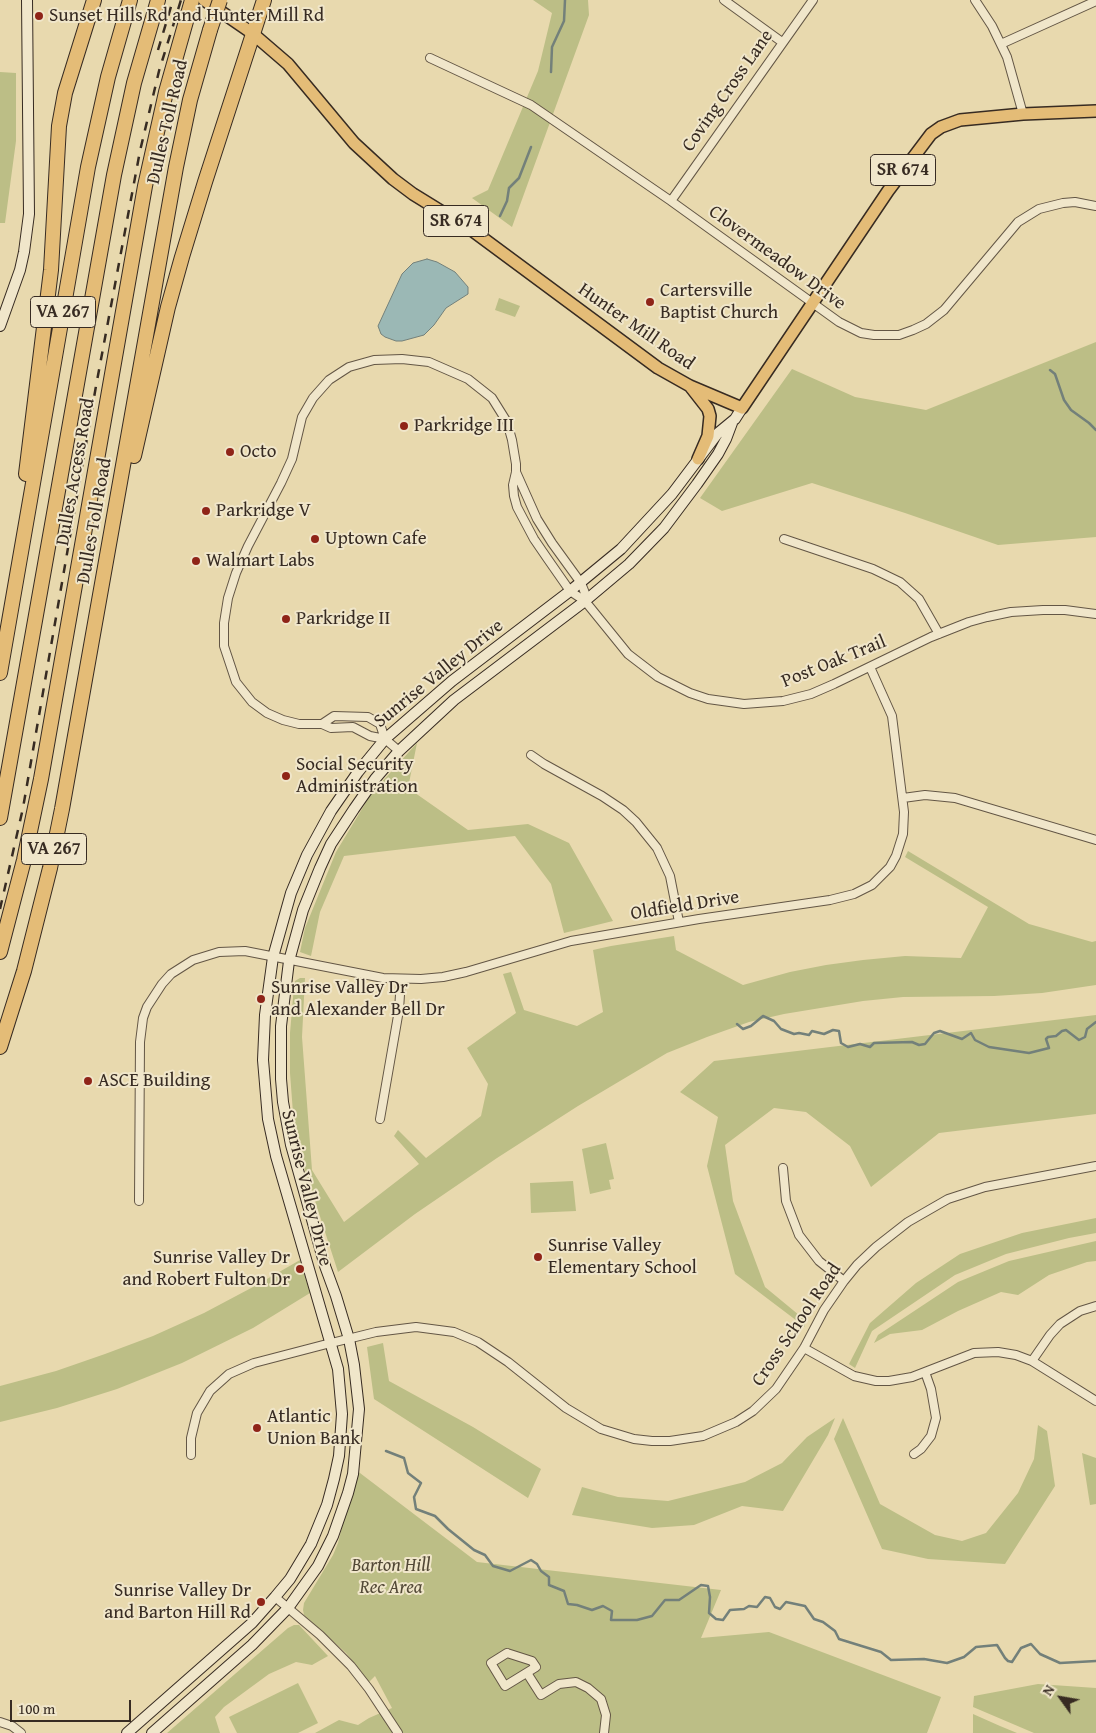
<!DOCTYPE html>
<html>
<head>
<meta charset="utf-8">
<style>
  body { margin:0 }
  #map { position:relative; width:1096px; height:1733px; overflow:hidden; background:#e8d9ae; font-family:"Gentium Book Plus",serif }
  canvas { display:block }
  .north { position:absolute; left:1036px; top:1673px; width:50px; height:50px; -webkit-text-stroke:4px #f0e6ca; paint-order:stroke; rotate:302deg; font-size:14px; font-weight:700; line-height:20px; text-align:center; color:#372b22 }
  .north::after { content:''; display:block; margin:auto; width:18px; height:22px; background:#372b22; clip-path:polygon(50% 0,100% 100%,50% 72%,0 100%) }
  .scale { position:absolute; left:10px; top:1700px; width:121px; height:22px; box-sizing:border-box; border:2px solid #372b22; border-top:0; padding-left:6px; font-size:15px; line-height:18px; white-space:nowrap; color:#372b22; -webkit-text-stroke:4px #f0e6ca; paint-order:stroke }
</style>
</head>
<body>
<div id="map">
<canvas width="1096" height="1733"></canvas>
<div class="north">N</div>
<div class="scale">100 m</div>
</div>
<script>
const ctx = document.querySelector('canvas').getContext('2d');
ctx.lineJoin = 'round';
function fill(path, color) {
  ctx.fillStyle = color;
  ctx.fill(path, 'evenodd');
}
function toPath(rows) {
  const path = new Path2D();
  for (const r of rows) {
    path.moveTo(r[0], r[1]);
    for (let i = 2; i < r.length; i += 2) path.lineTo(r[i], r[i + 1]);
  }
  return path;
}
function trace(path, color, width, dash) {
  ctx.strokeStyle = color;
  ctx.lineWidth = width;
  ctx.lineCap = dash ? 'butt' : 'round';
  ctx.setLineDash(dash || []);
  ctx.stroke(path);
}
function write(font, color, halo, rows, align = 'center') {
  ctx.font = font + ' "Gentium Book Plus",serif';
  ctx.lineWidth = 4;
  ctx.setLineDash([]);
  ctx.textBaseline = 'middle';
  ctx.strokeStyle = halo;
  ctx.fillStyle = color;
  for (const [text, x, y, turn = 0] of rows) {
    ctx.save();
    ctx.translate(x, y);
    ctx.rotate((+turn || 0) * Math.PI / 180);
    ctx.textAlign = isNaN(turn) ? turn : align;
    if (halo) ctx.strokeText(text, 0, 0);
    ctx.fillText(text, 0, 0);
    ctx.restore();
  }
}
fill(toPath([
  [533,0,588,0,589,15,512,227,472,198,488,190,538,71,552,13],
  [0,72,16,73,16,141,5,223,0,223],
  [499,298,520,306,515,317,495,310],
  [1096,342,1096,537,998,545,905,513,812,483,722,511,700,498,792,369,855,397,926,410],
  [417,743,408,788,468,830,528,824,569,843,613,921,564,933,551,884,515,836,344,856,320,912,311,956,300,952,305,928,336,852,371,794],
  [908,851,1029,924,1092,942,1096,941,1096,985,1042,993,994,996,903,997,863,1001,784,1014,749,1022,707,1037,667,1053,578,1106,497,1158,415,1214,338,1272,304,1167,293,1113,290,1073,290,1033,294,986,295,981,300,978,305,978,302,1037,312,1170,344,1222,419,1164,394,1136,398,1130,426,1158,481,1116,488,1084,467,1048,516,1013,503,974,511,972,524,1010,577,1026,603,1012,593,950,611,946,674,936,676,950,743,985,790,972,826,965,863,960,905,956,961,958,988,907,905,857],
  [1096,1015,1096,1114,939,1133,871,1187,850,1146,806,1112,774,1108,725,1145,733,1201,765,1287,805,1320,805,1327,735,1274,707,1166,718,1117,680,1092,714,1061],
  [606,1143,614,1179,609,1180,611,1189,590,1194,582,1149],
  [573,1181,576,1211,531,1213,530,1183],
  [1096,1218,1096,1233,1069,1238,1006,1254,955,1275,872,1331,855,1368,849,1364,870,1323,916,1283,960,1254,1022,1233],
  [1096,1241,1096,1261,1087,1262,1049,1275,1018,1295,1001,1292,958,1311,922,1330,890,1334,874,1343,878,1335,958,1282,1009,1261],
  [300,1260,310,1293,253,1328,182,1363,117,1389,57,1408,0,1422,0,1386,56,1371,105,1354,153,1336,204,1313,253,1287],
  [383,1343,389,1381,473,1427,541,1469,528,1498,374,1399,367,1347],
  [835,1418,828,1435,783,1511,742,1506,694,1525,652,1528,572,1515,582,1487,618,1497,668,1501,745,1482,782,1463,807,1437],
  [843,1418,880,1504,935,1535,962,1541,986,1533,1018,1493,1034,1459,1038,1425,1047,1431,1055,1486,1005,1564,928,1559,882,1549,834,1439],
  [1082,1453,1096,1458,1096,1504,1090,1505],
  [356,1470,477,1562,721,1590,701,1638,769,1632,941,1697,927,1733,315,1733,339,1720,358,1725,369,1718,392,1708,375,1676,369,1682,346,1653,304,1615,303,1610,304,1603,333,1555,338,1543],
  [294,1625,299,1625,328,1656,312,1665,296,1662,269,1674,224,1707,215,1717,220,1733,167,1733,288,1628],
  [298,1683,318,1723,298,1733,237,1733,229,1717],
  [1038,1684,1096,1688,1096,1733,1034,1733,973,1707,974,1696],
  [973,1714,1000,1726,1017,1733,973,1733]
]), '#bcbe86');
const water = toPath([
  [427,259,437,262,455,272,468,287,468,294,446,308,434,325,424,335,402,341,396,341,385,337,381,334,378,326,402,274,413,263,427,259]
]);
fill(water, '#9bb8b5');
trace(water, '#73807a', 1);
trace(toPath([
  [551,72,552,47,564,21,565,0],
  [500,216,507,201,509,188,519,178,531,147],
  [1050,370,1055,374,1064,400,1071,410,1089,423,1096,430],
  [737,1024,743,1029,751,1026,763,1016,774,1021,781,1029,794,1034,799,1033,809,1035,812,1031,824,1034,833,1030,839,1031,841,1043,848,1047,860,1044,870,1047,874,1043,912,1042,919,1045,925,1044,934,1033,940,1031,962,1039,971,1033,975,1040,989,1047,1029,1053,1049,1048,1046,1039,1048,1037,1056,1036,1062,1031,1066,1030,1079,1040,1085,1037,1087,1029,1096,1022],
  [386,1451,404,1458,408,1473,421,1483,414,1497,416,1509,435,1516,448,1529,474,1550,485,1555,493,1566,510,1571,531,1560,537,1564,541,1571,549,1577,549,1585,564,1591,568,1604,577,1605,592,1610,603,1606,612,1611,611,1620,637,1620,652,1616,665,1600,679,1600,701,1585,708,1586,710,1597,709,1613,716,1619,723,1620,730,1610,744,1609,749,1606,757,1607,765,1597,770,1598,775,1607,780,1609,786,1602,805,1606,814,1619,823,1622,835,1631,839,1639,881,1652,891,1660,924,1659,947,1663,964,1657,976,1647,997,1645,1005,1658,1008,1661,1012,1662,1021,1648,1031,1644,1040,1654,1060,1663,1096,1661]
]), '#73807a', 2.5);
const street = toPath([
  [724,0,782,42],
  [975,0,992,26,1007,57,1023,114],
  [1001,44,1096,1],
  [430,58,531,105,671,201,839,322,861,333,874,335,899,335,913,330,926,324,944,310,1018,222,1039,209,1063,203,1075,202,1096,206],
  [671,201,813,0],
  [516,472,537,519,552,543,581,583,585,593,585,601],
  [784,539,873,569,900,582,919,599,939,634],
  [322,724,334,716,368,717,380,724,385,739,399,751],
  [385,739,370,736,353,727,331,728,322,724,299,724,283,720,267,713,252,702,236,682,224,646,224,623,228,598,236,573,248,546,281,483,292,459,302,417,313,398,329,380,349,367,374,360,402,359,429,362,468,379,492,398,507,422,512,440,516,464,516,472,513,485,514,496,517,507,534,539,547,558,570,591,585,601,628,654,658,677,690,693,708,699,744,704,783,701,811,694,834,684,931,637,969,622,987,617,1011,612,1043,610,1065,610,1096,614],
  [531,755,544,764,602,796,623,810,636,822,657,848,670,876,679,922],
  [903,798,925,795,955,798,1096,840],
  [380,1119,399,1010,401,979],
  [783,1168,786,1201,799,1235,819,1261,844,1281],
  [139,1201,140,1042,143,1018,147,1007,162,984,171,974,193,960,219,952,245,951,383,978,421,979,443,977,466,972,571,941,699,919,830,900,854,894,872,885,890,867,896,856,903,834,904,812,892,716,870,667],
  [804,1348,854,1376,876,1381,889,1381,912,1377,974,1353,998,1352,1016,1355,1032,1361,1096,1401],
  [1032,1361,1050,1335,1060,1324,1080,1311,1096,1306],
  [914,1454,921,1449,931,1436,936,1418,931,1389,925,1372],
  [191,1455,191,1438,197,1413,210,1391,229,1374,254,1363,323,1345,376,1332,416,1327,454,1332,478,1342,508,1362,566,1408,601,1429,634,1439,652,1441,670,1441,703,1436,736,1422,753,1411,776,1389,804,1348,824,1310,844,1281,857,1265,876,1247,908,1222,948,1199,985,1187,1096,1166],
  [275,1597,320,1635,351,1666,369,1689,398,1733],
  [507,1653,532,1661,536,1667,505,1686,491,1663,507,1653],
  [527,1673,541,1695,559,1684,576,1682,588,1688,601,1699,606,1715,604,1733],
  [0,1722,12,1726,21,1733]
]);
const secondary = toPath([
  [0,326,20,270,24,252,29,214,27,0],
  [127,1733,252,1623,275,1597,290,1579,311,1544,327,1505,334,1479,339,1456,342,1414,338,1369,276,1156,268,1119,263,1060,265,1015,273,957,291,893,307,855,331,811,358,772,385,739,452,681,570,591,621,549,672,494,718,433,735,419,742,408],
  [152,1733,252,1645,288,1608,318,1566,333,1536,348,1493,353,1474,359,1409,354,1365,349,1339,336,1296,325,1266,291,1145,283,1102,281,1079,281,1026,289,961,303,910,320,868,331,844,354,809,375,779,399,751,454,700,585,601,629,564,664,528,697,484,718,454,726,439,732,423]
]);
const primary = toPath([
  [204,0,252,33,288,64,354,143,393,179,413,194,473,231,658,368,690,386,742,408,888,191,931,134,941,127,960,120,1023,114,1096,111],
  [690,386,708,409,710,416,708,436,698,459]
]);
const highway = toPath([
  [134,456,168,307,182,257,205,182,264,0],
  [26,474,51,270,59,126,65,93,94,0],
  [0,673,88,167,108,77,130,0],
  [0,818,114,175,134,83,158,0],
  [0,952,24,860,41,779,145,186,166,92,192,0],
  [0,1047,24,971,50,868,62,809,176,167,190,100,210,30]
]);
trace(street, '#635645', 10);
trace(secondary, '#372b22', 12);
trace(primary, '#372b22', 14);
trace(highway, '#372b22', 16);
trace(street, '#f0e6ca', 8);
trace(secondary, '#f0e6ca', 10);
trace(primary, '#e4bc77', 11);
trace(highway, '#e4bc77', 14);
trace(toPath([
  [158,50,173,0],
  [0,909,23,808,96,386,140,151,159,71,181,0]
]), '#372b22', 2.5, [9, 9]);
const highwayBridge = toPath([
  [210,30,220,0]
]);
trace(highwayBridge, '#372b22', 16, []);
trace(highwayBridge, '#e4bc77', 14);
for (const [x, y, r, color] of [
  [39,16,5,"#8f2418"],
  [650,302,5,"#8f2418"],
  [404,426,5,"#8f2418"],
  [230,452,5,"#8f2418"],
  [206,511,5,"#8f2418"],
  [315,539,5,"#8f2418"],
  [196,561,5,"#8f2418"],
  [286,619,5,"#8f2418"],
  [286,776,5,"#8f2418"],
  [261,999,5,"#8f2418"],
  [88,1081,5,"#8f2418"],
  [538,1257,5,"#8f2418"],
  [300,1269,5,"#8f2418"],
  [257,1428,5,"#8f2418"],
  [261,1602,5,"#8f2418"]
]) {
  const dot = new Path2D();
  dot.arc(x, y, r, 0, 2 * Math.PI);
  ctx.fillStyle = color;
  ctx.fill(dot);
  trace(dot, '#f0e6ca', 2);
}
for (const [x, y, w] of [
  [903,170,65],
  [456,221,65],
  [63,312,65],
  [54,849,65]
]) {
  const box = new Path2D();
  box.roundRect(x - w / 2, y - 15.5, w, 31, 4);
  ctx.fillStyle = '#f0e6ca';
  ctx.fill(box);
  trace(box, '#372b22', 1);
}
write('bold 18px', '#372b22', null, [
  ["SR 674",903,170],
  ["SR 674",456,221],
  ["VA 267",63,312],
  ["VA 267",54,849]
]);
write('19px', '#372b22', '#f0e6ca', [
  ["Sunset Hills Rd and Hunter Mill Rd",49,16],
  ["Cartersville",660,291],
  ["Baptist Church",660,313],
  ["Parkridge III",414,426],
  ["Octo",240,452],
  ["Parkridge V",216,511],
  ["Uptown Cafe",325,539],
  ["Walmart Labs",206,561],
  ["Parkridge II",296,619],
  ["Social Security",296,765],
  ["Administration",296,787],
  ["Sunrise Valley Dr",271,988],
  ["and Alexander Bell Dr",271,1010],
  ["ASCE Building",98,1081],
  ["Sunrise Valley",548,1246],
  ["Elementary School",548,1268],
  ["Sunrise Valley Dr",290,1258,"right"],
  ["and Robert Fulton Dr",290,1280,"right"],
  ["Atlantic",267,1417],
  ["Union Bank",267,1439],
  ["Sunrise Valley Dr",251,1591,"right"],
  ["and Barton Hill Rd",251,1613,"right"]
], 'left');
write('19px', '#372b22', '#f0e6ca', [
  ["Coving Cross Lane",728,91,-55],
  ["Dulles Toll Road",168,122,-77],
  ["Clovermeadow Drive",777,258,36],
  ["Hunter Mill Road",636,327,35],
  ["Dulles Access Road",76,472,-80],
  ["Dulles Toll Road",95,521,-80],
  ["Post Oak Trail",834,662,-22],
  ["Sunrise Valley Drive",439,674,-39],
  ["Oldfield Drive",685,906,-9],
  ["Sunrise Valley Drive",306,1188,76],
  ["Cross School Road",797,1325,-56]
]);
write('italic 19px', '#524836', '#f0e6ca', [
  ["Barton Hill",391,1566],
  ["Rec Area",391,1588]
]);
</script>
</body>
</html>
